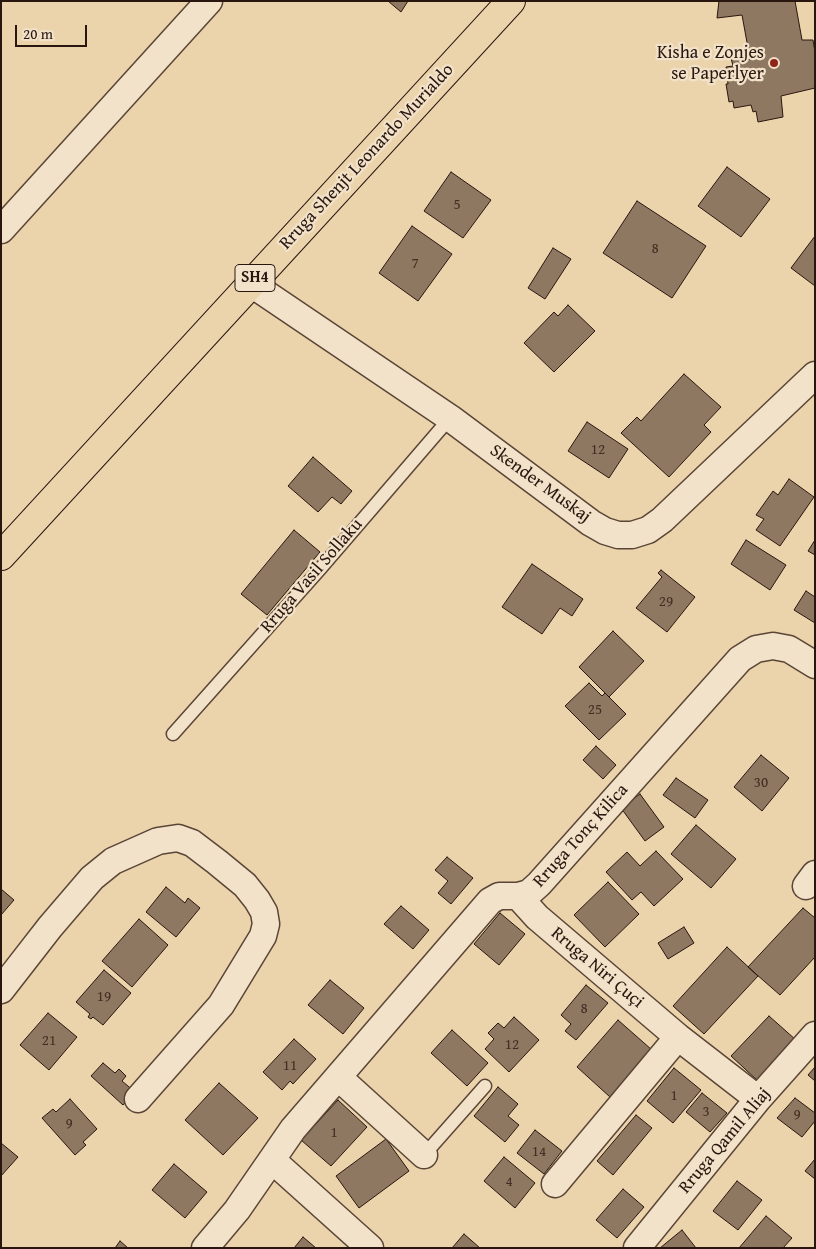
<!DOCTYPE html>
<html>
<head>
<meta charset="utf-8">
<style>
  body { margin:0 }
  #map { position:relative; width:816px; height:1249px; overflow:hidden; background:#ebd3ac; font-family:"Gentium Book Plus",serif }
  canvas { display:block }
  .frame { position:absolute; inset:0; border:2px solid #29160f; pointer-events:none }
  .scale { position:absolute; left:15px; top:25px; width:72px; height:22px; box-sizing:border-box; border:2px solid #29160f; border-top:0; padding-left:6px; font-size:15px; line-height:18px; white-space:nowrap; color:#29160f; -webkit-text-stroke:4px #f2e2c9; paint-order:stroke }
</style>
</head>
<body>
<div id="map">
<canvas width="816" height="1249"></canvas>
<div class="frame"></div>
<div class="scale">20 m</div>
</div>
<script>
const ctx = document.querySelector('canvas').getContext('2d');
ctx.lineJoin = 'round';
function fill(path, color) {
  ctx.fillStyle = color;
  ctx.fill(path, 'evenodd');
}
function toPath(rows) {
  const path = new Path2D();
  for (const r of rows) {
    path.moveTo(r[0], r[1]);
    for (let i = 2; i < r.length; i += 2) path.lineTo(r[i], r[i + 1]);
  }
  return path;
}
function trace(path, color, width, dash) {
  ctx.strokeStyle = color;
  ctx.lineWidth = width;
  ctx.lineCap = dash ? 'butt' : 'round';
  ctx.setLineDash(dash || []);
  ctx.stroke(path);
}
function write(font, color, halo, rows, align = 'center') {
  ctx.font = font + ' "Gentium Book Plus",serif';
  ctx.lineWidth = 4.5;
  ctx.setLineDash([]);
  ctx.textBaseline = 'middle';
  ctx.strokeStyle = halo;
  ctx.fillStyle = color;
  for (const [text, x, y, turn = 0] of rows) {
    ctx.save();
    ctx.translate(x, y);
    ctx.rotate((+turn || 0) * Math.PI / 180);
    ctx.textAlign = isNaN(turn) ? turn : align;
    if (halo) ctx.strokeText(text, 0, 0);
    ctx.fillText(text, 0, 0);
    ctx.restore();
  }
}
const building = toPath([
  [388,1,408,1,401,12,388,1],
  [719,1,795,1,802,40,813,40,815,52,815,88,781,96,783,117,758,122,756,111,753,112,751,105,734,108,733,101,729,102,726,84,728,84,726,67,733,66,731,58,746,56,747,60,750,59,742,15,717,18,719,1],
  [727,167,770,199,741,237,698,206,727,167],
  [451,172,491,200,463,238,424,211,451,172],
  [637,201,706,246,672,298,603,253,637,201],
  [412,226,452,254,418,301,379,273,412,226],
  [815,236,815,286,791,268,815,236],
  [553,248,571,259,545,299,528,288,553,248],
  [568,305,595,331,554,372,524,343,554,312,558,316,568,305],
  [684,374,721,407,704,425,711,432,669,477,621,433,637,417,641,421,684,374],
  [587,422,628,449,609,478,568,451,587,422],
  [313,457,352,491,341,504,332,497,318,512,288,486,313,457],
  [789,479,814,497,780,546,756,530,764,519,756,515,773,491,778,495,789,479],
  [294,530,320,552,267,615,241,594,294,530],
  [746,540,786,565,770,590,731,564,746,540],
  [815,540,815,555,808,551,815,540],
  [532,564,583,599,572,616,560,608,542,634,502,607,532,564],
  [661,570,695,597,667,632,636,608,662,577,658,573,661,570],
  [806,591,815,597,815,623,794,610,806,591],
  [613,631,644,661,609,697,579,667,613,631],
  [589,683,602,696,605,693,626,714,599,740,565,706,589,683],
  [596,746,616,765,603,779,583,760,596,746],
  [761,755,789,778,762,811,734,787,761,755],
  [676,778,708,800,695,818,663,795,676,778],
  [640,794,664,827,645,841,621,808,640,794],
  [696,825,736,859,711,888,671,854,696,825],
  [656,851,683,879,654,906,641,892,632,900,606,872,627,852,640,866,656,851],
  [447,857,473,878,451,904,438,893,448,881,435,870,447,857],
  [608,882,639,914,605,947,574,915,608,882],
  [166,887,185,903,188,898,200,908,176,937,146,912,166,887],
  [1,889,14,900,1,915,1,889],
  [401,906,429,930,413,949,384,924,401,906],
  [803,908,815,918,815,957,780,995,748,967,803,908],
  [500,913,525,934,499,965,474,944,500,913],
  [139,919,168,945,132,987,102,961,139,919],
  [684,927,694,943,668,959,658,943,684,927],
  [727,947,758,976,704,1034,673,1006,727,947],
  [104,970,131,993,103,1025,93,1017,91,1019,88,1017,90,1014,76,1002,104,970],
  [330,980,364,1008,343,1034,308,1005,330,980],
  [586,985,608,1003,576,1040,565,1031,571,1024,561,1015,586,985],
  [48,1013,77,1037,49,1070,20,1045,48,1013],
  [769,1016,796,1040,758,1081,731,1056,769,1016],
  [514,1017,539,1040,509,1072,485,1049,494,1039,488,1033,498,1023,504,1028,514,1017],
  [618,1020,652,1050,610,1097,577,1067,618,1020],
  [452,1030,488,1063,467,1086,431,1053,452,1030],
  [294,1039,316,1059,293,1084,290,1081,282,1090,263,1072,294,1039],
  [103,1063,115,1073,119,1069,126,1076,122,1081,135,1092,123,1105,91,1076,103,1063],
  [815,1067,815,1081,808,1075,815,1067],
  [674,1068,701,1090,673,1123,647,1101,674,1068],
  [219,1083,258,1118,223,1155,185,1120,219,1083],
  [498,1087,518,1104,508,1116,519,1125,505,1142,474,1116,498,1087],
  [702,1093,727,1113,710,1132,686,1112,702,1093],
  [795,1098,815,1113,815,1121,802,1137,777,1118,795,1098],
  [70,1099,97,1129,83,1142,86,1145,75,1155,42,1118,53,1109,56,1112,70,1099],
  [338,1100,367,1127,331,1166,301,1140,338,1100],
  [636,1115,652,1128,613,1175,597,1161,636,1115],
  [535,1130,562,1151,544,1174,517,1153,535,1130],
  [386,1139,409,1171,359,1208,336,1176,386,1139],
  [1,1143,18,1157,1,1176,1,1143],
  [504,1157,535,1183,515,1208,484,1181,504,1157],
  [815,1159,815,1179,805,1171,815,1159],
  [174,1164,207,1192,185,1218,152,1190,174,1164],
  [737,1181,762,1200,738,1230,713,1211,737,1181],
  [623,1189,644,1207,617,1238,596,1220,623,1189],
  [766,1216,792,1238,783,1248,739,1248,766,1216],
  [682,1230,696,1248,660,1248,682,1230],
  [464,1234,480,1248,452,1248,464,1234],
  [303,1237,316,1248,294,1248,303,1237],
  [120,1241,128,1248,115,1248,120,1241]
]);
fill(building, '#8e7861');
trace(building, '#29160f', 1);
const service = toPath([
  [173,734,320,569,450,418],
  [424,1155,485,1086]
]);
const minor = toPath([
  [1,230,209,1],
  [250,283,450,418,591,523,605,531,618,535,632,535,648,530,662,520,815,375],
  [806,886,815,874],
  [518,896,537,917,678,1037,758,1099],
  [1,990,50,927,92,878,113,861,158,841,178,838,192,843,217,862,245,885,257,900,264,912,266,924,263,936,221,1005,138,1099],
  [338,1077,424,1155],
  [272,1160,370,1248],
  [555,1184,678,1037],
  [205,1248,237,1210,293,1129,490,901,499,896,518,896,529,893,539,884,740,659,756,649,773,646,789,649,815,665],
  [637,1248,758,1099,815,1035]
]);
const primary = toPath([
  [1,556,511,1]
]);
trace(service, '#5a4536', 15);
trace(minor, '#5a4536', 29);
trace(primary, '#29160f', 30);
trace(service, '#f2e2c9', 12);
trace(minor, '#f2e2c9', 26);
trace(primary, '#ebd3ac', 28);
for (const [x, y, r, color] of [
  [774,63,5,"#8f2418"]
]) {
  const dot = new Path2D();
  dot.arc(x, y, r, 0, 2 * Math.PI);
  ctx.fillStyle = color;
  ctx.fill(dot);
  trace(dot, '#f2e2c9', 2);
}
write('15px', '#422e24', null, [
  ["5",457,205],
  ["8",655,249],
  ["7",415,264],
  ["12",598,450],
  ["29",666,602],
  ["25",595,710],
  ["30",761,783],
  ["19",104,997],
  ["8",584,1009],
  ["21",49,1041],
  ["12",512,1045],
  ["11",290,1066],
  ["1",674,1096],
  ["3",706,1112],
  ["9",797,1115],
  ["9",69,1124],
  ["1",334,1133],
  ["14",539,1152],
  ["4",509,1182]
]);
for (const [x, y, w] of [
  [255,278,40]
]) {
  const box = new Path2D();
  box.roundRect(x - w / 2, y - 13.5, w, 27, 4);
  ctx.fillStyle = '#f2e2c9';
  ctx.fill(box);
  trace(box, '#29160f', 1);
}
write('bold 16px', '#29160f', null, [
  ["SH4",255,278]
]);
write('18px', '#29160f', '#f2e2c9', [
  ["Kisha e Zonjes",764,53],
  ["se Paperlyer",764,74]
], 'right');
write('18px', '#29160f', '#f2e2c9', [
  ["Rruga Shenjt Leonardo Murialdo",367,157,-47],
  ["Skender Muskaj",540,484,36],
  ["Rruga Vasil Sollaku",312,576,-49],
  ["Rruga Tonç Kilica",581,836,-48],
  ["Rruga Niri Çuçi",597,968,40],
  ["Rruga Qamil Aliaj",725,1141,-50]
]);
</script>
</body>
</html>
